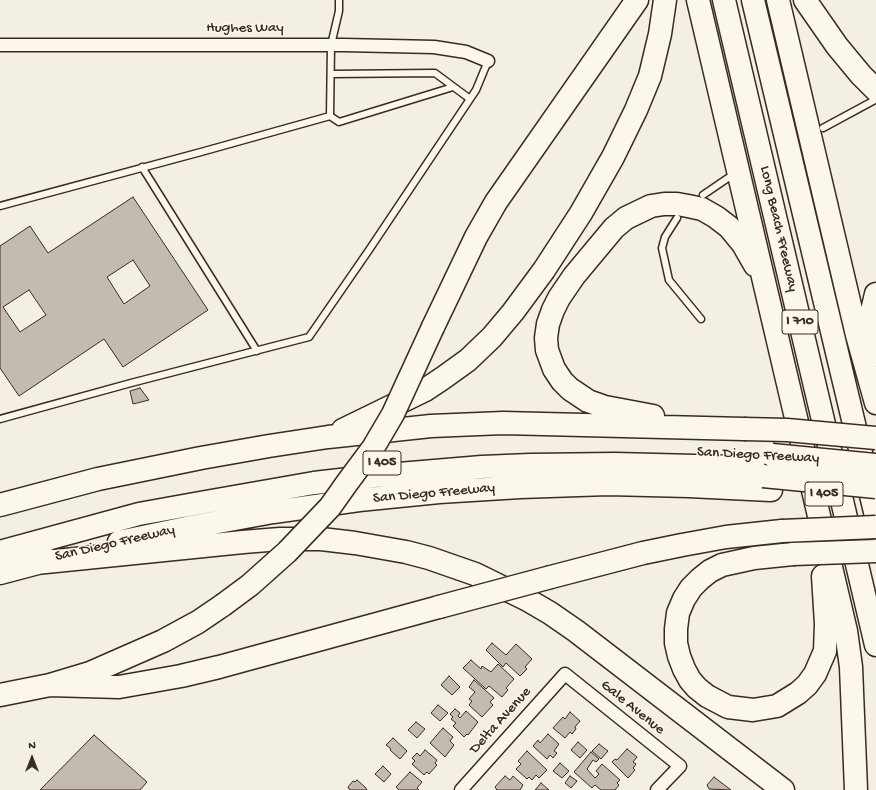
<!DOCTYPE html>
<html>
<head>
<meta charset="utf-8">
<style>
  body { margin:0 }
  #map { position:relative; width:876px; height:790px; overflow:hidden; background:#f3efe4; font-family:"Gochi Hand",sans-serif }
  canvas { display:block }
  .north { position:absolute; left:12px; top:738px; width:40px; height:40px; -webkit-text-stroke:3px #fbf7ec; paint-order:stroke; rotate:0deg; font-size:11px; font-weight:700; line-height:16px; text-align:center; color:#3b2a1e }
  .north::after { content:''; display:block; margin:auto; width:14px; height:18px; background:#3b2a1e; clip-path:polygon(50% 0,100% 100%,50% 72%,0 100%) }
</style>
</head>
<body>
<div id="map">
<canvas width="876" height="790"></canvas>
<div class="north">N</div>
</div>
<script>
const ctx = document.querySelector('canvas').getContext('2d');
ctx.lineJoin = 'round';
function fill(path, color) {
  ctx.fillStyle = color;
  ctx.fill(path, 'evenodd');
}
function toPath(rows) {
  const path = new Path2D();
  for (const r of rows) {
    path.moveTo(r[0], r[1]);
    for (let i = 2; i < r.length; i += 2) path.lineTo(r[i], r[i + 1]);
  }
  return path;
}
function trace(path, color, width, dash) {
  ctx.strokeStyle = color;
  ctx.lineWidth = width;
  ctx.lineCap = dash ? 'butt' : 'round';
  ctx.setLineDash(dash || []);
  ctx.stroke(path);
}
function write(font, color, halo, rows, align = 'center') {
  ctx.font = font + ' "Gochi Hand",sans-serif';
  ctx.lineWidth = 3;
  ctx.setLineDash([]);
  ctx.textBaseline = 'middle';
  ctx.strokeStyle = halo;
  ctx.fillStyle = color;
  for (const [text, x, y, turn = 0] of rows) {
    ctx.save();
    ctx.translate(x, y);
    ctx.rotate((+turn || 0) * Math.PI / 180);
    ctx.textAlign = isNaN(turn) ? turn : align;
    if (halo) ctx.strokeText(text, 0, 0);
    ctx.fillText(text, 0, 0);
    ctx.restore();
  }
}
const building = toPath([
  [133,197,208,310,123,367,104,339,19,396,0,368,0,246,30,226,48,253,133,197],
  [133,260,150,286,124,304,107,277,133,260],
  [29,290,46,315,20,332,3,307,29,290],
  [140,388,149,400,133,404,130,391,140,388],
  [492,643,506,655,516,644,532,659,525,667,527,669,520,676,506,663,503,667,486,650,492,643],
  [471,660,481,669,482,666,491,672,498,664,514,679,506,688,508,690,502,697,489,686,486,689,463,668,471,660],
  [449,676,460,687,452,695,441,685,449,676],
  [474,680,494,698,490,702,493,705,482,717,469,705,472,701,469,699,475,692,469,687,474,680],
  [438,705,448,713,440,721,431,713,438,705],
  [455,709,460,713,458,716,460,718,466,711,478,722,468,735,467,734,464,737,453,726,456,723,451,719,453,717,450,714,455,709],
  [570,712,580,721,575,727,576,729,572,734,570,732,565,738,553,728,563,717,565,719,570,712],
  [416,722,425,729,417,738,408,730,416,722],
  [443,728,453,737,450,741,454,745,445,757,430,743,443,728],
  [548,734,559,744,554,751,557,753,553,758,550,755,547,759,533,746,538,740,540,743,548,734],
  [94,735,147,782,140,790,40,790,94,735],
  [393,738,407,751,400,759,390,750,391,749,386,745,393,738],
  [578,742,587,750,580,758,571,750,578,742],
  [599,744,608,751,601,759,592,751,599,744],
  [627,749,637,757,633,762,636,764,633,768,635,770,628,778,612,762,615,759,617,760,627,749],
  [425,750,437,760,435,763,437,765,429,774,427,772,424,775,412,764,415,761,412,758,417,753,420,756,425,750],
  [527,751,547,770,539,778,536,775,532,780,529,777,527,779,516,769,521,764,518,761,527,751],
  [591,752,599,759,596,762,593,760,587,769,595,778,599,774,596,771,602,764,620,780,617,783,619,785,615,790,601,790,595,785,592,788,574,772,591,752],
  [560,763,569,771,562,778,553,771,560,763],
  [383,766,391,774,384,782,375,774,383,766],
  [410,772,422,782,417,788,419,790,399,790,396,787,410,772],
  [505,776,510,780,513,776,523,785,520,790,497,790,495,787,505,776],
  [570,776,577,781,571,788,565,783,570,776],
  [714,777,731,790,709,789,707,785,714,777],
  [357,780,365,787,367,790,351,790,349,789,348,787,353,781,355,782,357,780],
  [541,783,549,790,535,790,541,783]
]);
fill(building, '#c3bbb0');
trace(building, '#3b2a1e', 1);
const service = toPath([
  [470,99,476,90,488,61],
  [330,116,339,122,453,87],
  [823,128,875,100],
  [142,167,257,351],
  [703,195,728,178],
  [0,206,201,152,330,116,331,45,339,11,339,0],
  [677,218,665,237,662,248,669,280,701,319],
  [0,419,131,383,309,337,369,250,470,99,435,73,331,74]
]);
const minor = toPath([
  [0,45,344,45,434,47,466,52,488,61],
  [461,790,565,674,680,766,657,790]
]);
const motorway = toPath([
  [698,0,846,631,851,667,856,790],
  [724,0,876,645],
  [753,0,876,516],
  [778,0,857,335,876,403],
  [805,0,837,46,861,75,876,90],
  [433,327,476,237,496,202,637,0],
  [874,356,871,329,872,311,876,294],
  [653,416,605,407,588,401,570,389,562,381,554,369,547,350,546,338,548,324,553,310,559,298,574,276,614,228,626,218,651,206,664,204,677,204,688,206,702,209,716,217,729,227,743,244,755,265],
  [343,430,425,390,443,378,468,360,492,337,513,312,544,270,581,213,613,157,636,110,650,76,660,34,665,0],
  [0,505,98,479,201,458,269,446,328,437,431,426,503,423,744,429],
  [119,542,191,527,273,512,359,500,439,492,520,487,608,484,689,486,771,490],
  [0,552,139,514,200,503,314,483,375,476,482,467,530,465,615,464,775,468],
  [793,554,754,558,722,565,710,571,700,579,691,588,684,599,678,613,676,629,676,643,679,656,684,669,690,680,697,688,707,696,728,707,753,710,777,706,798,693,807,685,815,674,825,651,826,624,823,576],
  [36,563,243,542,280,539,321,539,355,543,406,552,429,558,475,574,526,599,550,613,576,631,783,790],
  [0,573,49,560],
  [551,577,643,553,682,545,726,537,782,531],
  [50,685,119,687,181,676,219,667,439,607],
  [0,695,50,685,90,673,163,641,198,622,223,605]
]);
trace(service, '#3b2a1e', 9);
trace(minor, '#3b2a1e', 15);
trace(motorway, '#3b2a1e', 25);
trace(service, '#fbf7ec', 6);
trace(minor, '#fbf7ec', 12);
trace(motorway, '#fbf7ec', 22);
const motorwayBridge = toPath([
  [744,429,787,430,876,438],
  [772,455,876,465],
  [763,476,876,487],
  [782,531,876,527],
  [793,554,876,551],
  [223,605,250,585,287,552,330,507,347,483,373,448,393,414,433,327],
  [439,607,551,577]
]);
trace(motorwayBridge, '#3b2a1e', 25, []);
trace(motorwayBridge, '#fbf7ec', 22);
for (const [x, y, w] of [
  [800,322,36],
  [382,463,38],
  [824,494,38]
]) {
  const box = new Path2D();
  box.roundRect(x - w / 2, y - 12, w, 24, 3);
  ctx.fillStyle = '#fbf7ec';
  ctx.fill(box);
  trace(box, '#3b2a1e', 1);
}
write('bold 14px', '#3b2a1e', null, [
  ["I 710",800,322],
  ["I 405",382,463],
  ["I 405",824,494]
]);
write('15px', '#3b2a1e', '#fbf7ec', [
  ["Hughes Way",245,29],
  ["Long Beach Freeway",778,229,77],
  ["San Diego Freeway",758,456,3],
  ["San Diego Freeway",434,494,-5],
  ["San Diego Freeway",115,544,-13],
  ["Gale Avenue",632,708,39],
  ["Delta Avenue",501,721,-48]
]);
</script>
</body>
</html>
